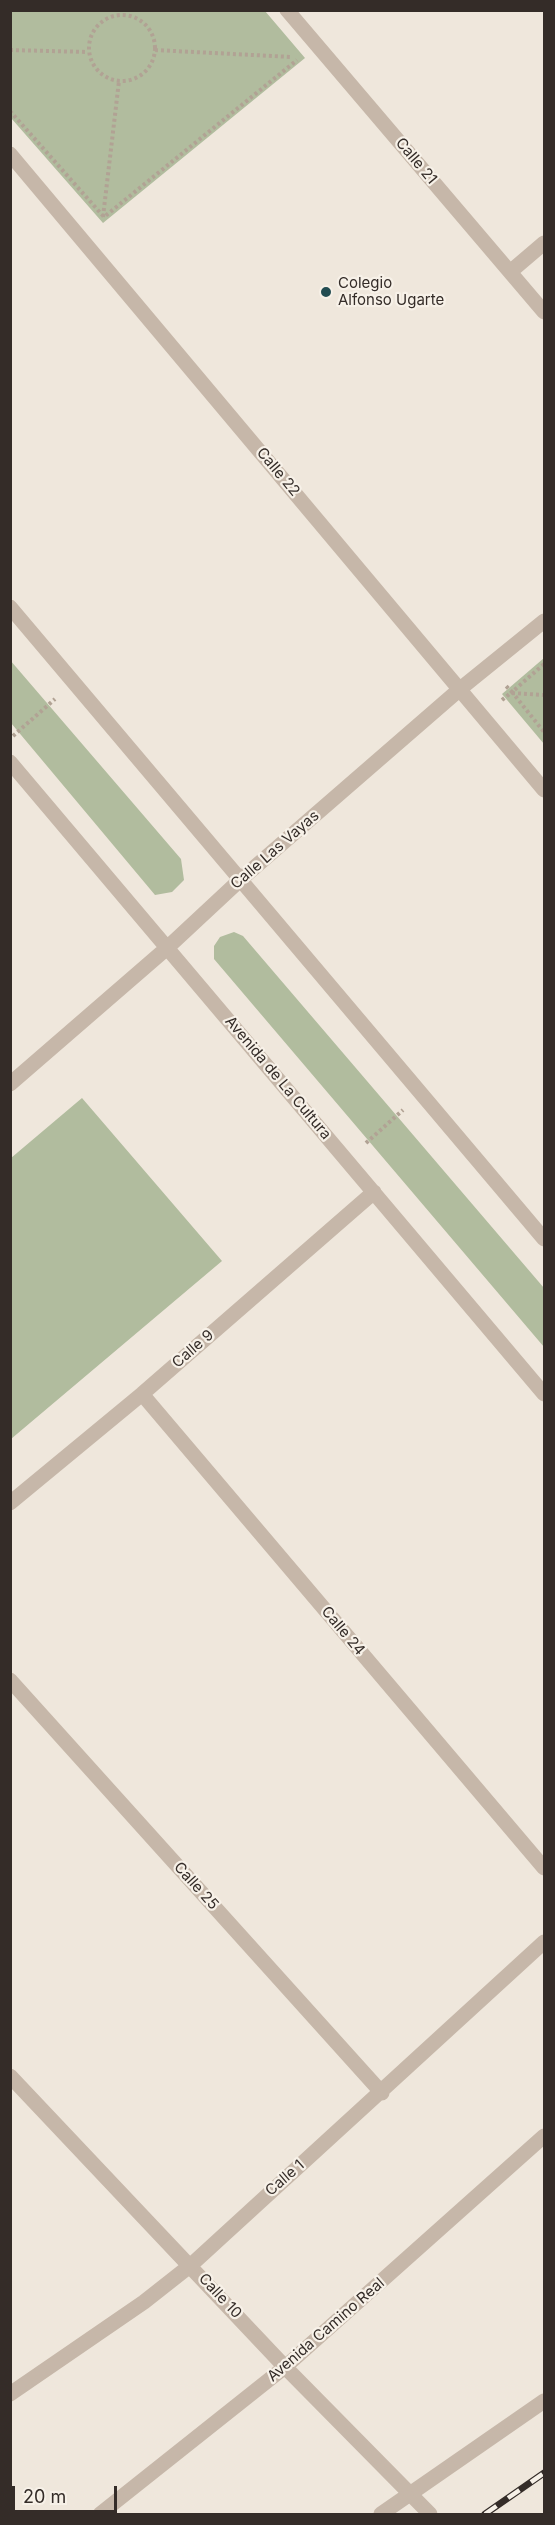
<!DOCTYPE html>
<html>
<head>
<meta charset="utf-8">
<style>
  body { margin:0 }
  #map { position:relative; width:555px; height:2525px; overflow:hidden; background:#efe7dc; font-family:Inter,sans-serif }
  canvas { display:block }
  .frame { position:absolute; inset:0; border:12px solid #342c28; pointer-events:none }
  .scale { position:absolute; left:12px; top:2486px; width:105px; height:27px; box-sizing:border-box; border:3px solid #342c28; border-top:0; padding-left:8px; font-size:18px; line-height:21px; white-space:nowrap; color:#342c28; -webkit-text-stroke:4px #f7f1e8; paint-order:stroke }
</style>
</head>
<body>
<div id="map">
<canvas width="555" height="2525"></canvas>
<div class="frame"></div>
<div class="scale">20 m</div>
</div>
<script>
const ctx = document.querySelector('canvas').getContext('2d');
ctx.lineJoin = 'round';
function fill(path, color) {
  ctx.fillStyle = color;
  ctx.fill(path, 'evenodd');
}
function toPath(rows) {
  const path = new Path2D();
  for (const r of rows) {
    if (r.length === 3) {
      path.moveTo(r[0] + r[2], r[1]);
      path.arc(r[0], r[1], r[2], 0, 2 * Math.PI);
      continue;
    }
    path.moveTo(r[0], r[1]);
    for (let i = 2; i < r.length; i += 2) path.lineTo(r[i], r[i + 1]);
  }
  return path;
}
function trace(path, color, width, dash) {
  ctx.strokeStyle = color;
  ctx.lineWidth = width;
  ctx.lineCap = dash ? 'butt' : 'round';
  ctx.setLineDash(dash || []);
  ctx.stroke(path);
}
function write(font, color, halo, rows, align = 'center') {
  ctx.font = font + ' Inter,sans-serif';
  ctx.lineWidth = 4.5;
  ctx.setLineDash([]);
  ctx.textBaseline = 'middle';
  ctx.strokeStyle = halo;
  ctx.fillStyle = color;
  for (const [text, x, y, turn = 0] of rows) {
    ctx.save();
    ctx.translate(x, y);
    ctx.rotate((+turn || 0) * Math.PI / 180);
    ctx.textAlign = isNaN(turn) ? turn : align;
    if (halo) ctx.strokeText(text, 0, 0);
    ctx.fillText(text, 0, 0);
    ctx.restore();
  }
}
fill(toPath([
  [10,11,265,11,305,58,103,223,11,118],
  [544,658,544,744,502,694],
  [10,660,181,859,184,880,172,892,155,895,11,723],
  [234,932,243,936,544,1288,544,1347,214,959,214,946,220,937],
  [82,1098,222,1261,11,1439,11,1158]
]), '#b1bc9e');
trace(toPath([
  [122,48,33],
  [10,50,88,52],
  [155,50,292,57],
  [10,111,104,217,297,60],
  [103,217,119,81],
  [544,664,512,692,544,732],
  [512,693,544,695],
  [502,700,512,692,505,685],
  [13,736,55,699],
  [366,1143,403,1110]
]), '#b1a294', 4, [3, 3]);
trace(toPath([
  [287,10,544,312],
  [10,154,544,790],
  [510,272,544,243],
  [10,607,544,1239],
  [10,762,544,1394],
  [10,1084,167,948,240,880,460,689,544,621],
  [142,1394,544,1868],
  [10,1503,142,1394,374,1192],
  [10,1680,382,2093],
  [10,2076,285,2367,430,2514],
  [10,2394,144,2302,191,2265,544,1942],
  [100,2514,285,2367,544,2136],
  [381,2514,544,2401]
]), '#c6b7a9', 15);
const rail = toPath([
  [485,2514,544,2473]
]);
trace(rail, '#342c28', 7);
trace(rail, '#f7f1e8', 4.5, [14]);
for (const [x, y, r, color] of [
  [326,292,6,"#224c51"]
]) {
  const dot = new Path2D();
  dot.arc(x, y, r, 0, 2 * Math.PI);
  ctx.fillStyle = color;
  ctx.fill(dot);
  trace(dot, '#f7f1e8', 2);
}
write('15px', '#342c28', '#f7f1e8', [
  ["Calle 21",416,161,50],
  ["Calle 22",278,472,50],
  ["Calle Las Vayas",275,850,-41],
  ["Avenida de La Cultura",278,1078,50],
  ["Calle 9",193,1349,-41],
  ["Calle 24",343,1631,50],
  ["Calle 25",196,1886,48],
  ["Calle 1",285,2178,-41],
  ["Calle 10",220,2296,47],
  ["Avenida Camino Real",326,2330,-41]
]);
write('15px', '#342c28', '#f7f1e8', [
  ["Colegio",338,283],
  ["Alfonso Ugarte",338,300]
], 'left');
</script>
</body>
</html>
